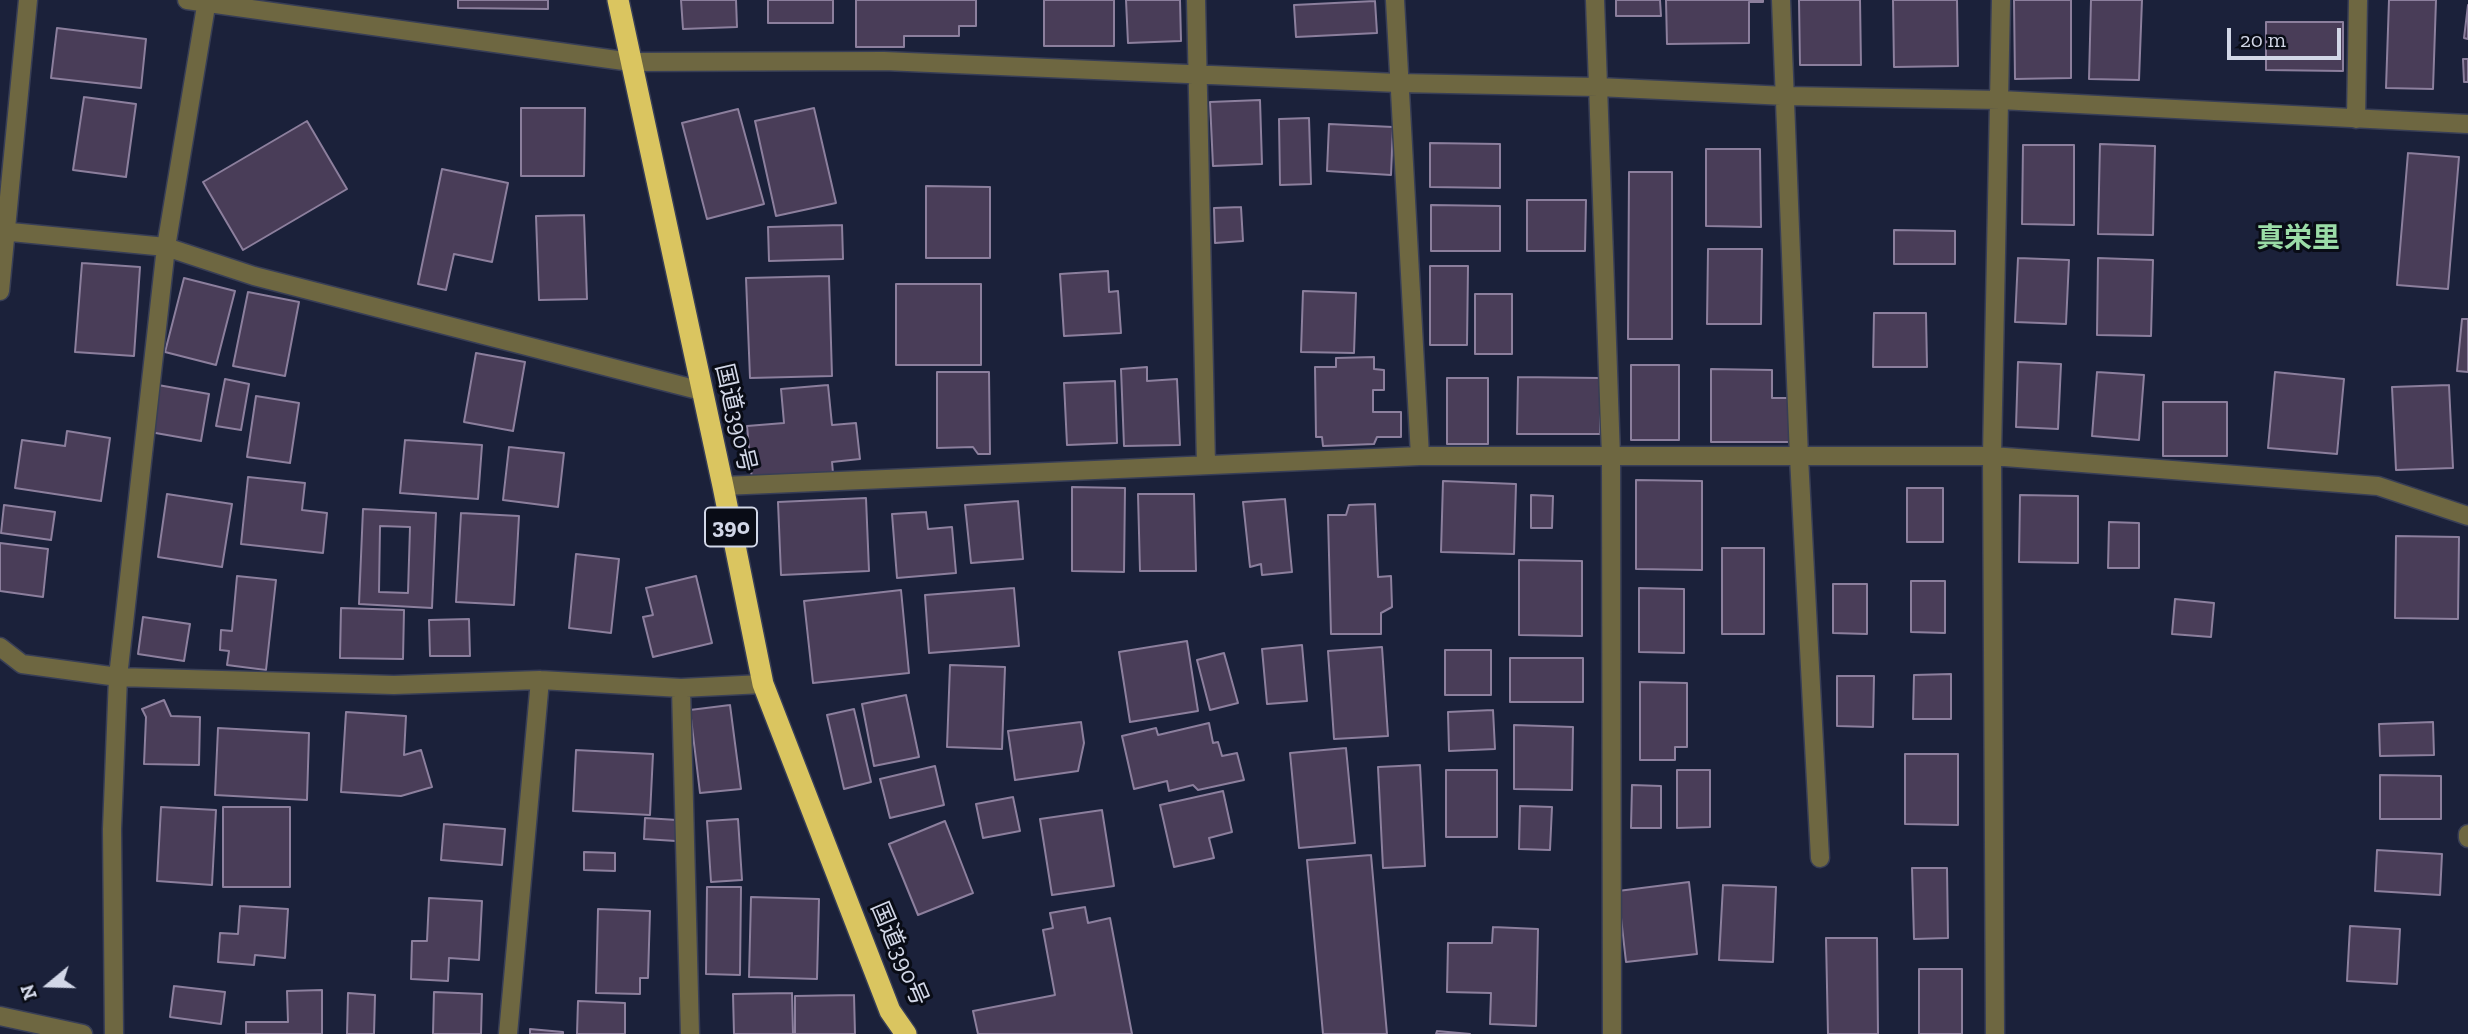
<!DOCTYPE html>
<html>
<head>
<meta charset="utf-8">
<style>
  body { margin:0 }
  #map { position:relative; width:2468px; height:1034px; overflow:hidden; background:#1b213a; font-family:"Zilla Slab",serif }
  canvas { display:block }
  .north { position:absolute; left:14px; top:950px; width:70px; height:70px; -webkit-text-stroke:5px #090c16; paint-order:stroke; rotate:251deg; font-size:19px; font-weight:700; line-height:28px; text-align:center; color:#d2d7e7 }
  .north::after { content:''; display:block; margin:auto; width:24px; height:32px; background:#d2d7e7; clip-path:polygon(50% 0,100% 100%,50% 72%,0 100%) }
  .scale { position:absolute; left:2227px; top:28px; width:114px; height:32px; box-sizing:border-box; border:4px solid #d2d7e7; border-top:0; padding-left:9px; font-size:21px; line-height:24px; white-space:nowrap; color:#d2d7e7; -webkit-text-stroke:5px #090c16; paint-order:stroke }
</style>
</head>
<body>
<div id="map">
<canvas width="2468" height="1034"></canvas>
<div class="north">N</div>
<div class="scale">20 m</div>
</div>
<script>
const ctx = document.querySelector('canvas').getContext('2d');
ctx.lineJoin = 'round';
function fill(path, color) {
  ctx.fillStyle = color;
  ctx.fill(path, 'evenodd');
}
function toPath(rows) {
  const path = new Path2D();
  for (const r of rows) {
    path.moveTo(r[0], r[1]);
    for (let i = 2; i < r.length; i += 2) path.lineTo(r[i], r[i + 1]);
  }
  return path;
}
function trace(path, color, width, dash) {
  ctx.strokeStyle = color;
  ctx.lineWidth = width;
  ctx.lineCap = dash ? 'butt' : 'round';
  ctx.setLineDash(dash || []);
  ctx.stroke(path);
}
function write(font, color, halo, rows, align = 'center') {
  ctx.font = font + ' "Zilla Slab","Noto Sans JP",serif';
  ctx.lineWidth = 6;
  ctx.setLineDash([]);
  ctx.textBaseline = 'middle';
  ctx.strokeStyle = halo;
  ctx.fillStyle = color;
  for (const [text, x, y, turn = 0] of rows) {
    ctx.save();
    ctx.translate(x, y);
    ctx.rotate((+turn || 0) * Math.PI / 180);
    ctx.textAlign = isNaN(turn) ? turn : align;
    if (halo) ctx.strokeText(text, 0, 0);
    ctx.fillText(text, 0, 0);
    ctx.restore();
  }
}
const building = toPath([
  [458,0,548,0,548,9,458,8,458,0],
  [681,0,736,0,737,27,683,29,681,0],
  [768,0,833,0,833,23,768,23,768,0],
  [856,0,976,0,976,26,959,26,959,36,904,36,904,47,856,47,856,0],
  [1044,0,1114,0,1114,46,1044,46,1044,0],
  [1126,0,1180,0,1181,41,1128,43,1126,0],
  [1616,0,1660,0,1661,16,1616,16,1616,0],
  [1666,0,1763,0,1763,2,1749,2,1749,43,1667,44,1666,0],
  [1799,0,1860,0,1861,65,1800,65,1799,0],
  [1893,0,1957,0,1958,66,1894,67,1893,0],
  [2014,0,2071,0,2071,78,2015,79,2014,0],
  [2091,0,2142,0,2139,80,2089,79,2091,0],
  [2389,0,2436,0,2433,89,2386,88,2389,0],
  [1375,1,1377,33,1296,37,1294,5,1375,1],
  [2468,5,2468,39,2464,38,2468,5],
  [2266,22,2343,22,2343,71,2266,70,2266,22],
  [57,28,146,39,141,88,51,78,57,28],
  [2463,59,2468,59,2468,82,2464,82,2463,59],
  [84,97,136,104,126,177,73,170,84,97],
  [1260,100,1262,164,1213,166,1210,102,1260,100],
  [521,108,585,108,584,176,521,176,521,108],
  [814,108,836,203,776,216,755,121,814,108],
  [738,109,764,204,707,219,682,123,738,109],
  [1309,118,1311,184,1280,185,1279,119,1309,118],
  [307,121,347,189,243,250,203,182,307,121],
  [1329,124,1393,127,1391,175,1327,171,1329,124],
  [1430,143,1500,144,1500,188,1430,187,1430,143],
  [2100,144,2155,146,2153,235,2098,234,2100,144],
  [2023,145,2074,145,2074,225,2022,224,2023,145],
  [1706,149,1760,149,1761,227,1706,226,1706,149],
  [2408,153,2459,157,2448,289,2397,285,2408,153],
  [442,169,508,183,492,262,454,254,446,290,418,284,442,169],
  [1629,172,1672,172,1672,339,1628,339,1629,172],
  [926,186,990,187,990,258,926,258,926,186],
  [1527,200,1586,200,1585,251,1527,251,1527,200],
  [1431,205,1500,206,1500,251,1431,251,1431,205],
  [1241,207,1243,241,1215,243,1214,208,1241,207],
  [584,215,587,299,539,300,536,216,584,215],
  [842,225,843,259,769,261,768,227,842,225],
  [1894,230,1955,231,1955,264,1894,264,1894,230],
  [1708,249,1762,249,1761,324,1707,324,1708,249],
  [2018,258,2069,260,2066,324,2015,322,2018,258],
  [2098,258,2153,260,2151,336,2097,335,2098,258],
  [82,263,140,267,134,356,75,352,82,263],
  [1430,266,1468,266,1467,345,1430,345,1430,266],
  [1108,271,1109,292,1118,291,1121,333,1064,336,1060,274,1108,271],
  [829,276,832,376,750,378,746,278,829,276],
  [184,278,235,291,216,365,165,352,184,278],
  [896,284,981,284,981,365,896,365,896,284],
  [1303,291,1356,293,1354,353,1301,352,1303,291],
  [248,292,299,302,285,376,233,366,248,292],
  [1475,294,1512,294,1512,354,1475,354,1475,294],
  [1874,313,1926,313,1927,367,1873,367,1874,313],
  [2462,319,2468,319,2468,372,2457,371,2462,319],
  [476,353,525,362,513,431,464,422,476,353],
  [1374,357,1374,369,1384,370,1384,390,1373,390,1373,412,1401,412,1401,437,1377,437,1374,444,1323,446,1322,437,1316,437,1315,367,1336,367,1336,358,1374,357],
  [2018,362,2061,364,2058,429,2016,427,2018,362],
  [1631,365,1679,365,1679,440,1631,440,1631,365],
  [1147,367,1147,381,1177,379,1180,445,1124,446,1121,369,1147,367],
  [1711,369,1772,370,1772,398,1789,398,1789,442,1711,442,1711,369],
  [937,372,989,372,990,454,978,454,973,447,937,448,937,372],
  [2097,372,2144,375,2139,440,2092,436,2097,372],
  [2275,372,2344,379,2337,454,2268,448,2275,372],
  [1518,377,1600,378,1600,434,1517,434,1518,377],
  [1447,378,1488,378,1488,444,1447,444,1447,378],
  [225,379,249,384,241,430,216,426,225,379],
  [1115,381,1117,443,1067,445,1064,383,1115,381],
  [158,385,209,394,201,441,150,432,158,385],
  [828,385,832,425,856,423,860,459,832,462,833,473,752,480,747,426,784,423,781,389,828,385],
  [2449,385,2453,468,2396,470,2392,387,2449,385],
  [256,396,299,403,290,463,247,457,256,396],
  [2163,402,2227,402,2227,456,2163,456,2163,402],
  [67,431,110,438,101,501,15,488,22,440,65,446,67,431],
  [405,440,482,445,478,499,400,493,405,440],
  [509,447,564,453,558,507,503,500,509,447],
  [248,477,305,483,302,510,327,513,323,553,241,544,248,477],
  [1636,480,1702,481,1702,570,1636,569,1636,480],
  [1443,481,1516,484,1514,554,1441,552,1443,481],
  [1072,487,1125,488,1124,572,1072,571,1072,487],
  [1907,488,1943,488,1943,542,1907,542,1907,488],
  [167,494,232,504,222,567,158,557,167,494],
  [1138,494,1194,494,1196,571,1140,571,1138,494],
  [1531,495,1553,496,1552,528,1531,528,1531,495],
  [2020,495,2078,496,2078,563,2019,562,2020,495],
  [866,498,869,571,781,575,778,502,866,498],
  [1285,499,1292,572,1262,575,1261,564,1250,567,1243,502,1285,499],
  [1018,501,1023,559,971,563,965,505,1018,501],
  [1375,504,1378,577,1391,576,1392,607,1381,613,1381,634,1331,634,1328,515,1346,515,1349,505,1375,504],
  [4,505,55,512,51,540,1,533,4,505],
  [363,509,436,513,432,608,359,604,363,509],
  [380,526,410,527,408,593,379,592,380,526],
  [926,512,928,529,952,527,956,573,897,578,892,514,926,512],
  [461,513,519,516,514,605,456,602,461,513],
  [2109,522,2139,523,2139,568,2108,568,2109,522],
  [2396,536,2459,537,2458,619,2395,618,2396,536],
  [0,543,48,549,43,597,0,591,0,543],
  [1722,548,1764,548,1764,634,1722,634,1722,548],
  [576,554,619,559,611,633,569,628,576,554],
  [1519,560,1582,561,1582,636,1519,635,1519,560],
  [237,576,276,580,266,670,227,665,229,651,220,650,221,630,232,631,237,576],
  [696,576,712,643,653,657,643,617,653,615,646,588,696,576],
  [1911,581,1945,581,1945,633,1911,632,1911,581],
  [1833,584,1867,584,1867,634,1833,633,1833,584],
  [1014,588,1019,646,929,653,925,595,1014,588],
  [1639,588,1684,589,1684,653,1639,652,1639,588],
  [901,590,909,673,813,683,804,601,901,590],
  [2175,599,2214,603,2211,637,2172,634,2175,599],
  [341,608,404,610,403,659,340,658,341,608],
  [143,617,190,624,184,661,138,654,143,617],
  [469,619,470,656,430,656,429,620,469,619],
  [1187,641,1198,711,1130,722,1119,652,1187,641],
  [1302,645,1307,701,1267,704,1262,649,1302,645],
  [1382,647,1388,736,1334,739,1328,651,1382,647],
  [1445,650,1491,650,1491,695,1445,695,1445,650],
  [1224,653,1238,703,1210,710,1197,660,1224,653],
  [1510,658,1583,658,1583,702,1510,702,1510,658],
  [950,665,1005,667,1002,749,947,747,950,665],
  [1951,674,1951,719,1913,719,1914,675,1951,674],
  [1837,676,1874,676,1873,727,1837,726,1837,676],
  [1640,682,1687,683,1687,747,1675,747,1675,760,1640,760,1640,682],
  [906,695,919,757,874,766,862,704,906,695],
  [164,700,171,716,200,717,199,765,144,764,146,717,142,709,164,700],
  [730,705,741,789,700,793,690,710,730,705],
  [854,709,871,782,844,789,827,715,854,709],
  [1493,710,1495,749,1449,751,1448,712,1493,710],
  [346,712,406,716,404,755,421,750,432,787,401,796,341,792,346,712],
  [1081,722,1084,743,1078,771,1015,780,1008,731,1081,722],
  [2433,722,2434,755,2380,756,2379,724,2433,722],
  [1209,723,1213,743,1218,742,1222,756,1237,753,1244,780,1198,790,1193,785,1169,791,1167,781,1134,789,1122,736,1156,728,1158,735,1209,723],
  [1514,725,1573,727,1572,790,1514,789,1514,725],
  [218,728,309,733,307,800,215,795,218,728],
  [1346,748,1355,843,1299,848,1290,753,1346,748],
  [576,750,653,754,650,815,573,811,576,750],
  [1905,754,1958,754,1958,825,1905,824,1905,754],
  [1420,765,1425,866,1383,868,1378,767,1420,765],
  [935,766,944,805,890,818,880,779,935,766],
  [1446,770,1497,770,1497,837,1446,837,1446,770],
  [1677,770,1710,770,1710,827,1677,828,1677,770],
  [2380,775,2441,776,2441,819,2380,819,2380,775],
  [1632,785,1661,786,1661,828,1631,828,1632,785],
  [1223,791,1232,832,1209,838,1214,858,1174,867,1160,805,1223,791],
  [1013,797,1020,831,983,838,976,804,1013,797],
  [1520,806,1552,807,1550,850,1519,849,1520,806],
  [161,807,216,810,212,885,157,881,161,807],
  [223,807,290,807,290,887,223,887,223,807],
  [1102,810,1114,886,1052,895,1040,819,1102,810],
  [645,818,677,820,676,841,644,839,645,818],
  [738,819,742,880,711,882,707,821,738,819],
  [945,821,973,893,918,915,889,844,945,821],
  [444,824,505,829,502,865,441,860,444,824],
  [2377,850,2442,854,2440,895,2375,891,2377,850],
  [584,852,615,853,615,871,584,870,584,852],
  [1371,855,1387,1034,1323,1034,1307,860,1371,855],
  [1912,868,1947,868,1948,938,1914,939,1912,868],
  [1689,882,1697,954,1626,962,1618,891,1689,882],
  [1723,885,1776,887,1773,962,1719,960,1723,885],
  [707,887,741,887,740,975,706,974,707,887],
  [751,897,819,899,817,979,749,977,751,897],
  [429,898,482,901,479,960,449,958,448,981,411,979,412,941,427,941,429,898],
  [240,906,288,909,285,958,255,955,254,965,218,962,220,933,238,934,240,906],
  [1085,907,1088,923,1110,918,1132,1034,978,1034,973,1011,1055,995,1043,930,1053,928,1050,913,1085,907],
  [598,909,650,911,648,978,640,978,640,994,596,993,598,909],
  [2350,926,2400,929,2397,984,2347,981,2350,926],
  [1493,927,1538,929,1536,1026,1490,1024,1491,993,1447,992,1448,943,1492,943,1493,927],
  [1826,938,1877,938,1878,1034,1828,1034,1826,938],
  [1919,969,1962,969,1962,1034,1919,1034,1919,969],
  [174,986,225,992,221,1024,170,1017,174,986],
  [322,990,322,1034,246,1034,246,1022,288,1022,287,991,322,990],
  [434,992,482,994,481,1034,433,1034,434,992],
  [348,993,375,995,374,1034,347,1034,348,993],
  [792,993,793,1034,734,1034,733,994,792,993],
  [854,995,855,1034,795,1034,795,996,854,995],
  [578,1001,625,1003,625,1034,577,1034,578,1001],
  [530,1029,563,1032,563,1034,530,1034,530,1029],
  [1437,1031,1470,1034,1436,1034,1437,1031]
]);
fill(building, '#493d58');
trace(building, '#8c7f9d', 2);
const minor = toPath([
  [187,0,631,62,884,61,1398,83,1598,87,1786,96,2000,100,2468,124],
  [1196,0,1206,465],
  [1395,0,1420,456],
  [1595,0,1611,456,1612,1034],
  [1781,0,1799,457,1820,858],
  [2356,119,2358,0],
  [0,231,166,247,254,276,702,391],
  [0,291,28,0],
  [723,486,1420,456,1992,456,2378,486,2468,516],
  [0,647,22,664,118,677,394,685,540,680,681,688,763,684],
  [681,688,690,1034],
  [2468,838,2468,834],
  [0,1016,83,1034],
  [114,1034,112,829,118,677,166,247,207,0],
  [508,1034,540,680],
  [1995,1034,1992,456,2001,0]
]);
const highway = toPath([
  [618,0,723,486,763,684,890,1011,906,1034]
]);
trace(minor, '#383e56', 21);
trace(highway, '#383e56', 24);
trace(minor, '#6e6741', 18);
trace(highway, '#dac560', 21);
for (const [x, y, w] of [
  [731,527,52]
]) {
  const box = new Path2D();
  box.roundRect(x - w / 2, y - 19.5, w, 39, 5);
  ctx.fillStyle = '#090c16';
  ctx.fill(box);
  trace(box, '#d2d7e7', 2);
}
write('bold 23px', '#d2d7e7', null, [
  ["390",731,527]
]);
write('24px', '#d2d7e7', '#090c16', [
  ["国道390号",735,418,77],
  ["国道390号",899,954,67]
]);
write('bold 28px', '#9bdca7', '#090c16', [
  ["真栄里",2298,239]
]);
</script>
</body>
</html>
